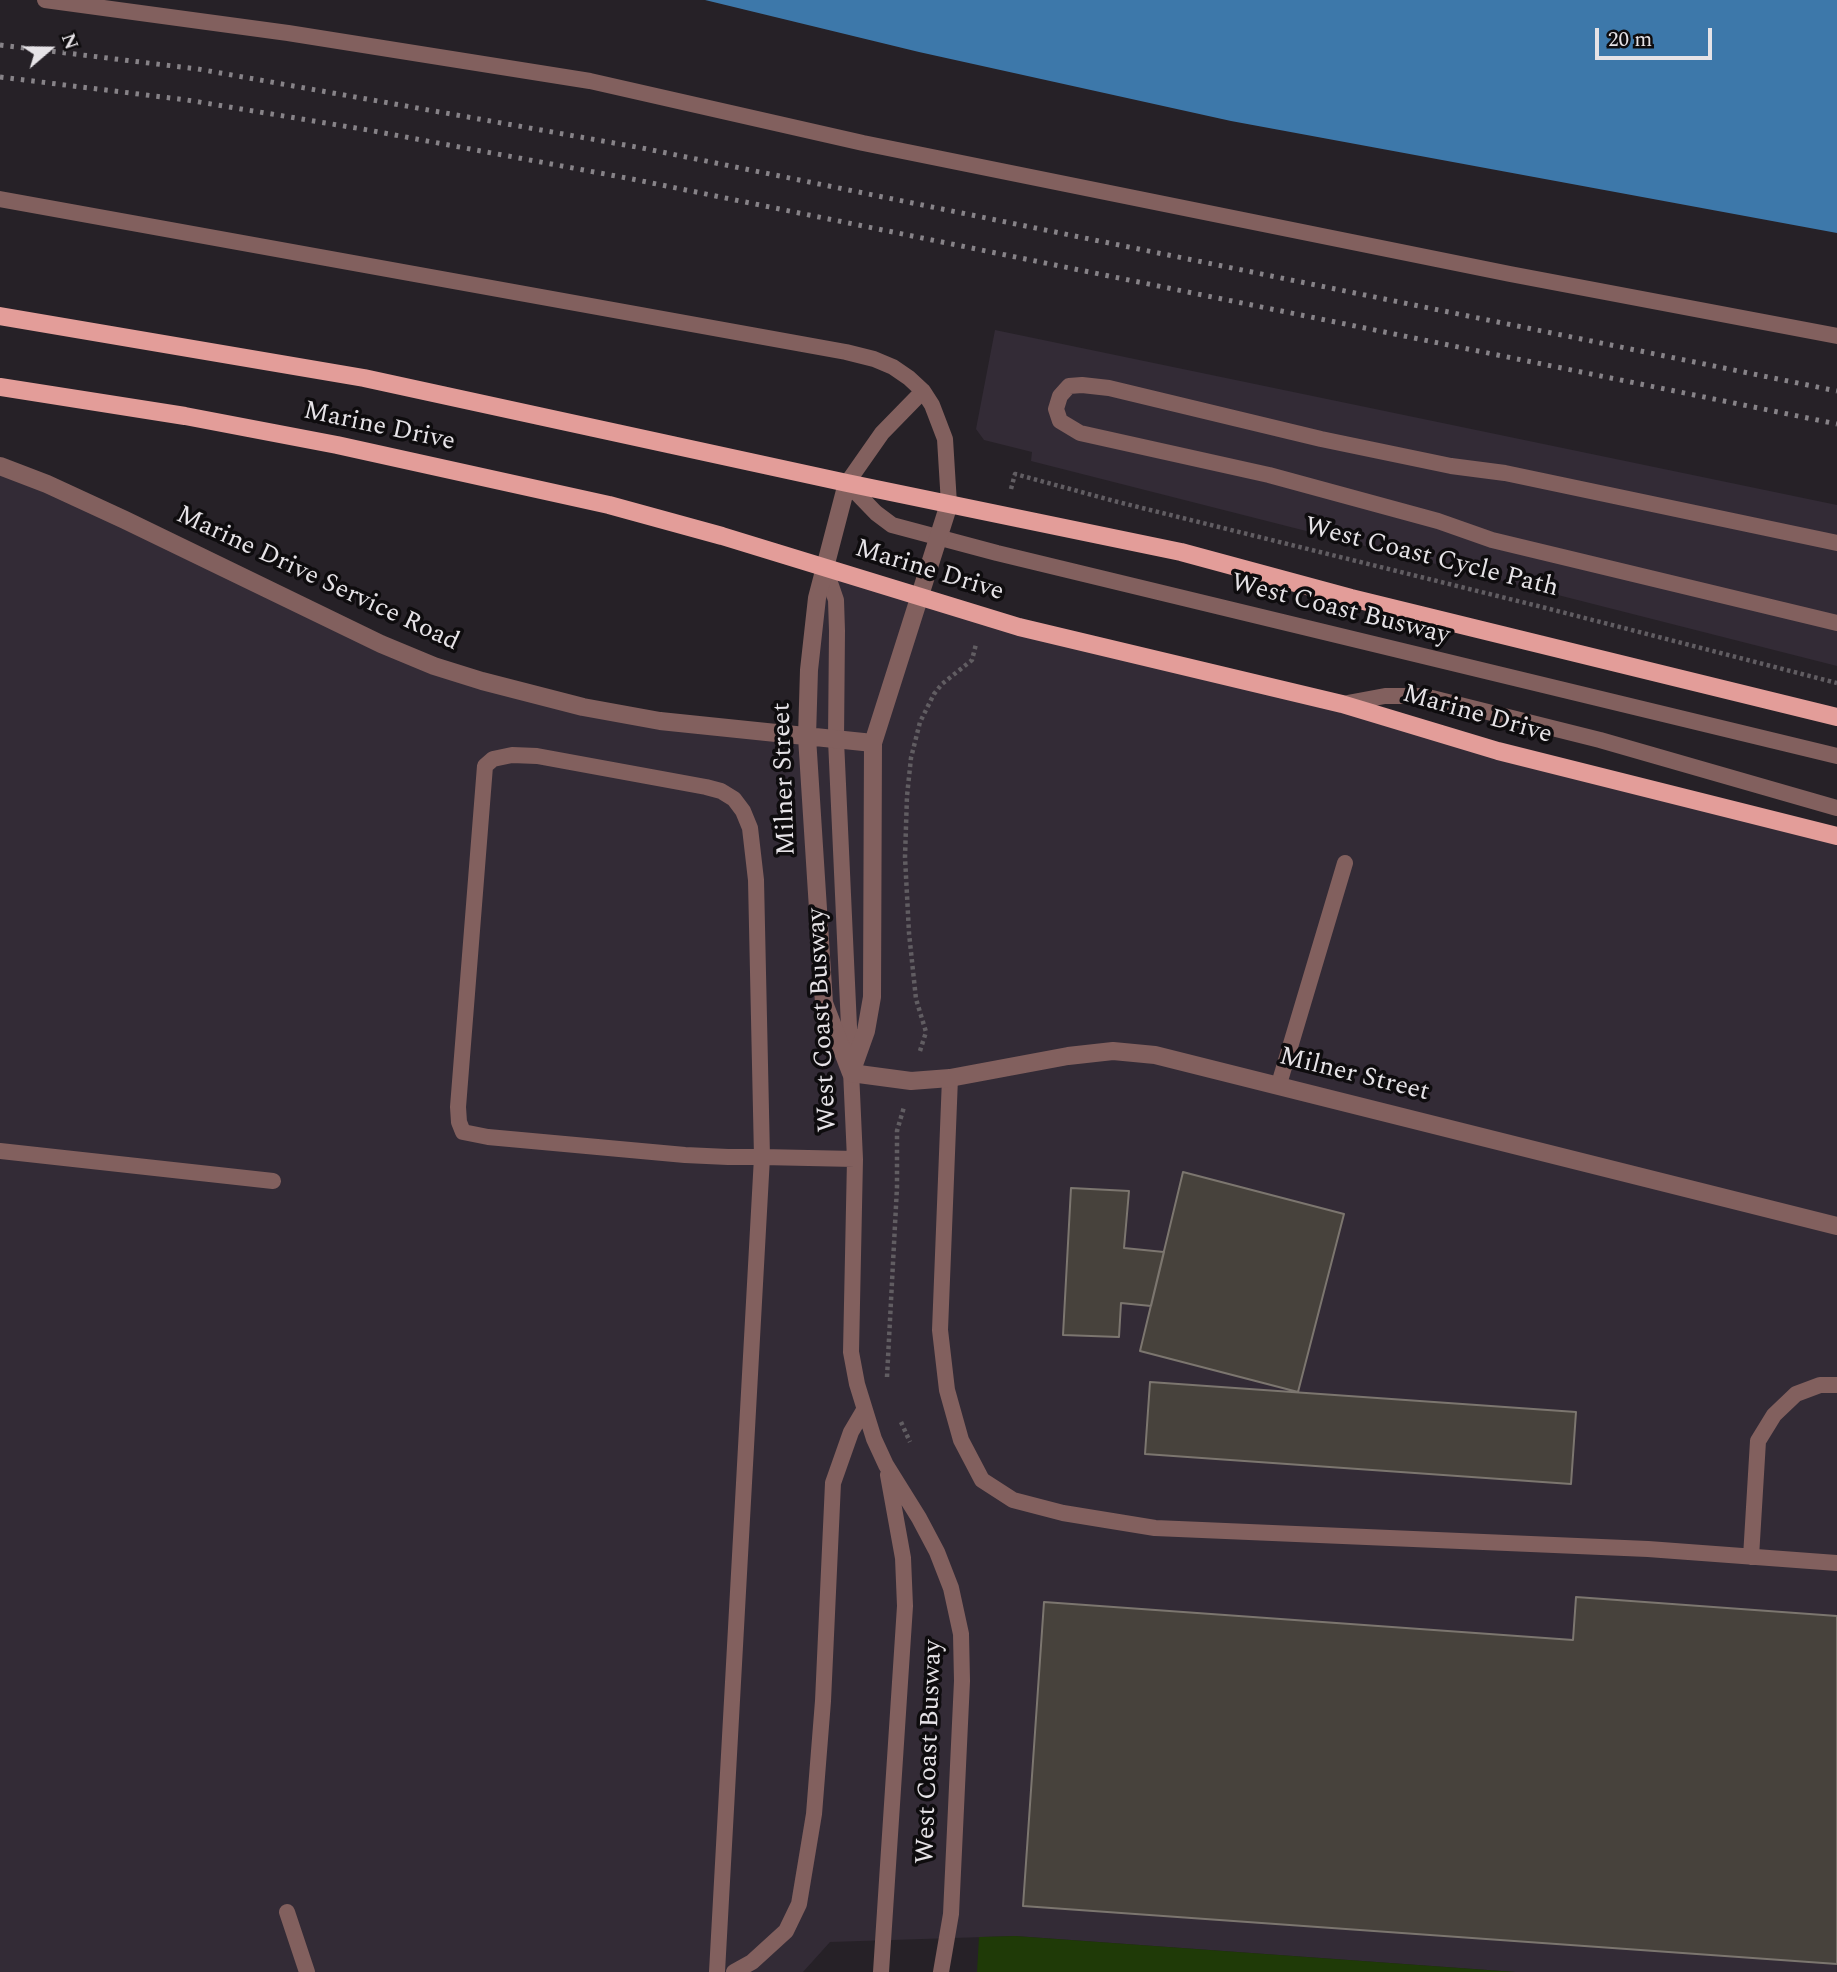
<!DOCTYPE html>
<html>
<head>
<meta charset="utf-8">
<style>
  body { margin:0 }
  #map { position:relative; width:1837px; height:1972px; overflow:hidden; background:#262127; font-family:Spectral,serif }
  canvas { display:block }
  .north { position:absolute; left:14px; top:14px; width:70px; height:70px; -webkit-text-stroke:5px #0e0c0e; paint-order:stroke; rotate:70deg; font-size:19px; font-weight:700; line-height:28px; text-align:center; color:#e6e3e7 }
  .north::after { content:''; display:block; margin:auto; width:24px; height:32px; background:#e6e3e7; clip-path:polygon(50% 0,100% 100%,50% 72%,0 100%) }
  .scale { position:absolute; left:1595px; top:28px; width:117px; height:32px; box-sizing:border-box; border:4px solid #e6e3e7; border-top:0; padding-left:9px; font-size:21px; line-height:24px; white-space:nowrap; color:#e6e3e7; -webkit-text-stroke:5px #0e0c0e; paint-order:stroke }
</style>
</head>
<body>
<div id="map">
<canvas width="1837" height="1972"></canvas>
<div class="north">N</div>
<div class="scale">20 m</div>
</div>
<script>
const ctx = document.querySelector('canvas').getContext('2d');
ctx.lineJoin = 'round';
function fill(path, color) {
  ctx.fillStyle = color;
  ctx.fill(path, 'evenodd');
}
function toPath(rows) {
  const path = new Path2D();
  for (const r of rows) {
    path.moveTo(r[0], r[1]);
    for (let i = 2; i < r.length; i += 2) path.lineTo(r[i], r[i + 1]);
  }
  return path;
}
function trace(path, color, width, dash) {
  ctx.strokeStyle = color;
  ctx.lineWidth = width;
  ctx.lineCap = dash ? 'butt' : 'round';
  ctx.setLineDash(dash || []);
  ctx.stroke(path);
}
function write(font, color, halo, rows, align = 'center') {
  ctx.font = font + ' Spectral,serif';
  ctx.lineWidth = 7;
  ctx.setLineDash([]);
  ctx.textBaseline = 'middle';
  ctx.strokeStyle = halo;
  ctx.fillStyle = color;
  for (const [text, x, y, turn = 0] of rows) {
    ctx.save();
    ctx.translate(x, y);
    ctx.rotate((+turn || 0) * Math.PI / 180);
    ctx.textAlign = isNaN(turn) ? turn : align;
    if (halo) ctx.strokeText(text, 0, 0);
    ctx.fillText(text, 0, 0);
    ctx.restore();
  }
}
fill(toPath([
  [995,330,1837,505,1837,666,1031,461,1032,452,984,440,976,429],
  [0,460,254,584,496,686,807,737,825,568,1837,836,1837,1972,1515,1972,1015,1936,830,1942,803,1972,0,1972]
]), '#332b36');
fill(toPath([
  [1015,1936,1515,1972,977,1972,979,1937]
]), '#1f3a07');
fill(toPath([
  [705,0,1837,0,1837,233,1231,121,919,52]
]), '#3d78aa');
const building = toPath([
  [1183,1172,1344,1214,1298,1392,1140,1351,1183,1172],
  [1071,1188,1129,1191,1124,1248,1164,1252,1151,1306,1121,1303,1119,1337,1063,1335,1071,1188],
  [1150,1382,1576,1412,1571,1484,1145,1454,1150,1382],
  [1576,1597,1837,1616,1837,1964,1023,1906,1044,1602,1573,1640,1576,1597]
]);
fill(building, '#47423c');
trace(building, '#7c766f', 2);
trace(toPath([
  [1011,489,1015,474,1118,502,1546,608,1837,683],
  [920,1051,926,1032,916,999,909,933,905,857,907,796,911,758,920,722,934,694,942,684,972,660,976,644],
  [887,1377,897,1187,897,1131,904,1107],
  [901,1422,910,1442]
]), '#615d62', 4.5, [3.5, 3.5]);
trace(toPath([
  [45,0,288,33,590,81,863,143,1510,274,1837,336],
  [0,199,846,352,874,359,893,367,909,378,923,391,932,405,945,439,949,504],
  [923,391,882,433,847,483,876,513,892,525,997,553,1837,756],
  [1837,543,1505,473,1451,466,1321,439,1109,388,1082,385,1069,386,1060,396,1056,409,1060,421,1080,433,1269,475,1438,521,1492,540,1837,623],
  [825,568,836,600,837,631,836,740,855,1159,851,1352,857,1384,874,1439,886,1465,919,1518,937,1552,951,1588,961,1634,962,1681,951,1914,941,1972],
  [1342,704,1385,696,1424,696,1600,740,1837,808],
  [950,1078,940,1330,947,1390,961,1440,982,1480,1013,1500,1063,1513,1155,1528,1648,1549,1837,1563],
  [1279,1084,1345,863],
  [0,1151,273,1181],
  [1751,1557,1758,1441,1774,1415,1796,1394,1820,1385,1837,1385],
  [287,1912,307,1972],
  [717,1972,762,1157,756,880,750,828,743,811,734,799,721,791,706,787,537,756,512,755,493,759,485,766,458,1107,459,1122,463,1132,488,1137,685,1155,728,1157,762,1157,855,1159],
  [734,1972,752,1962,786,1931,799,1904,814,1814,823,1701,833,1483,851,1432,864,1410],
  [881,1972,905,1606,903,1558,888,1475]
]), '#82605e', 16);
trace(toPath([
  [0,466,47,484,125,520,381,644,434,666,482,681,583,707,660,721,873,743],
  [847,483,817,598,809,670,807,737,824,1003,851,1073],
  [851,1073,911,1081,950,1078,1068,1056,1113,1051,1155,1055,1837,1226],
  [851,1073,866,1031,872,997,873,743,949,504]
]), '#82605e', 18);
trace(toPath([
  [0,316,364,378,847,483,1181,552,1351,598,1837,717],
  [0,387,185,416,337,445,609,505,722,536,1019,627,1342,704,1498,751,1837,836]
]), '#e39d99', 18);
trace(toPath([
  [0,45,198,69,642,148,1837,391],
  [0,77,187,100,368,130,632,179,1837,424]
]), '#878388', 5, [3.5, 7]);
write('26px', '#e6e3e7', '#0e0c0e', [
  ["Marine Drive",379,428,12],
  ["West Coast Cycle Path",1431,559,14],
  ["Marine Drive",929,572,17],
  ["Marine Drive Service Road",317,580,25],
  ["West Coast Busway",1340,611,14],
  ["Marine Drive",1477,716,16],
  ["Milner Street",786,779,-92],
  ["West Coast Busway",824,1020,-93],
  ["Milner Street",1354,1076,14],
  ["West Coast Busway",931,1752,-88]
]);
</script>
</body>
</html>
